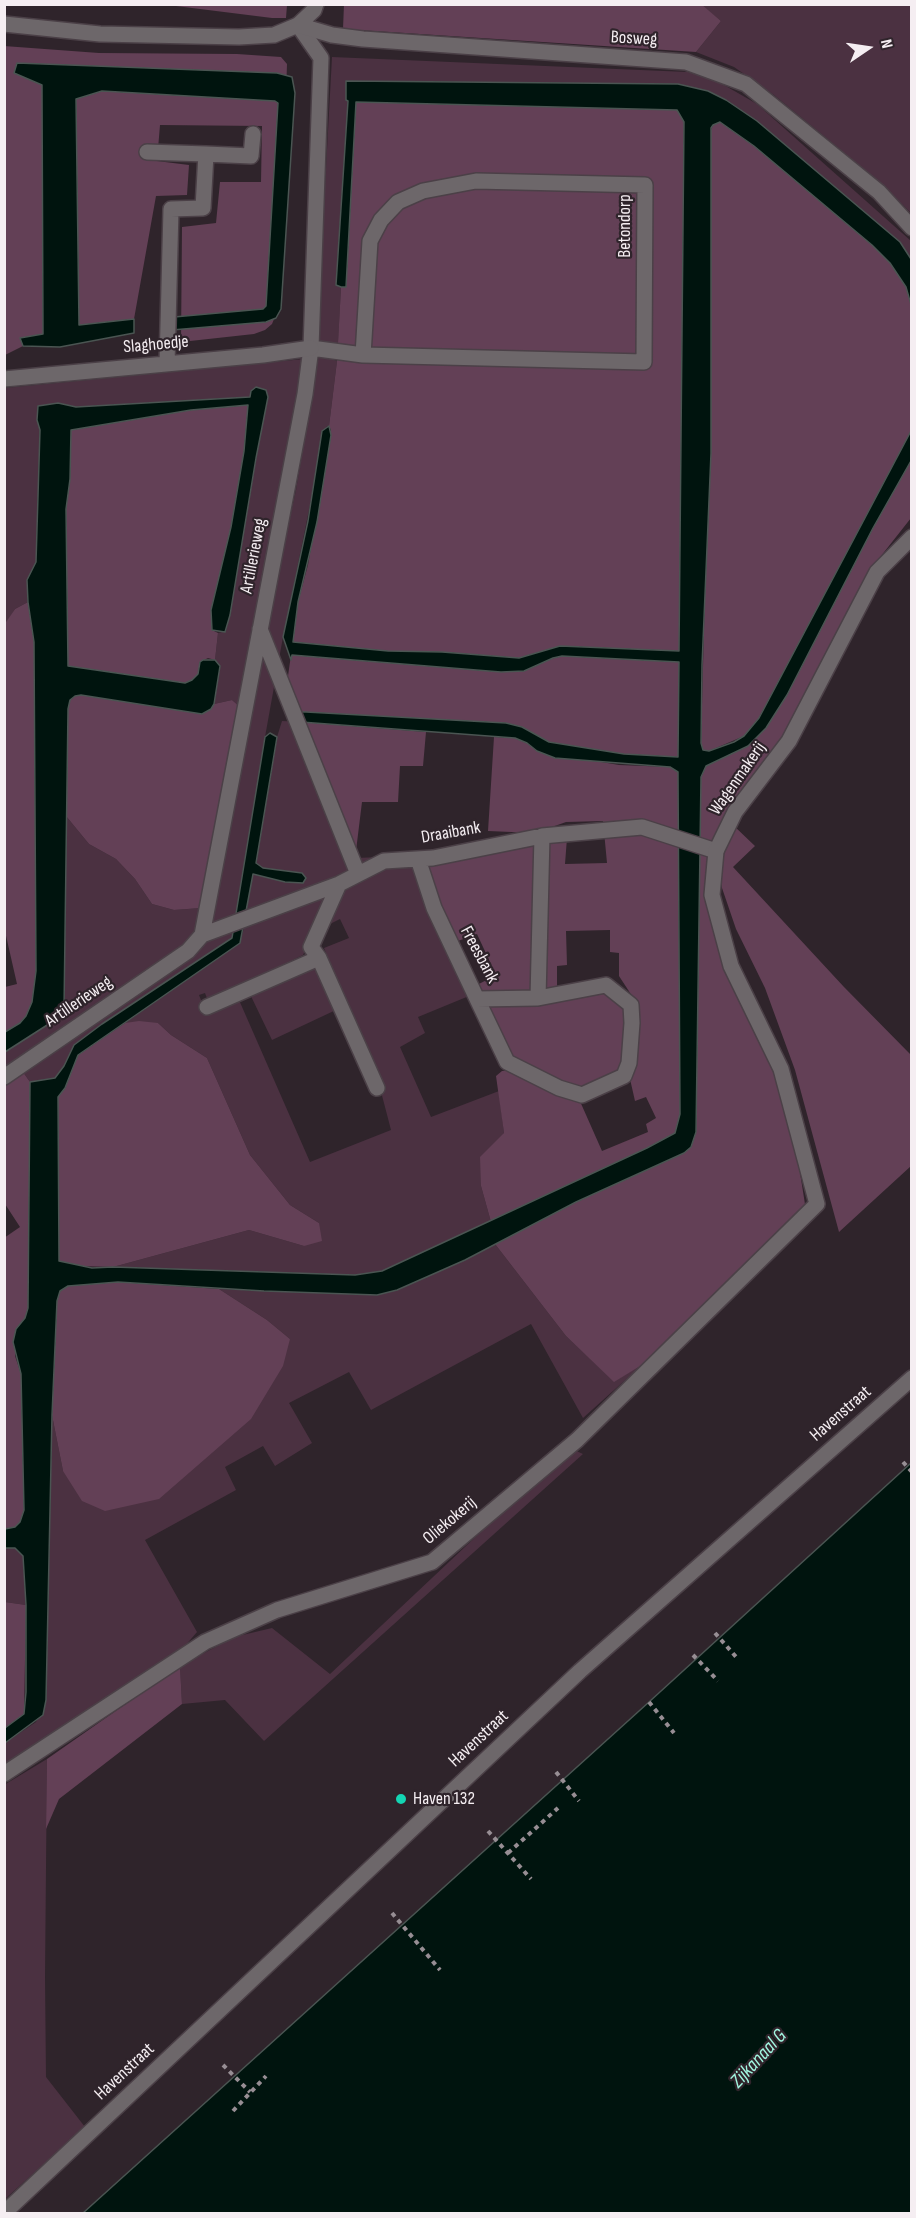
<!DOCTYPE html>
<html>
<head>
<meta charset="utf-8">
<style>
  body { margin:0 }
  #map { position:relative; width:916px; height:2218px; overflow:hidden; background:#2f242b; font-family:"Sofia Sans Condensed",sans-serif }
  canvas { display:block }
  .frame { position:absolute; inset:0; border:6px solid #f5eef2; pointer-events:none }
  .north { position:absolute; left:838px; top:18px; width:60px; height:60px; -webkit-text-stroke:4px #2f242b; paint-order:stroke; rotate:77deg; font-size:16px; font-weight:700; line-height:24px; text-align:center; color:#f5eef2 }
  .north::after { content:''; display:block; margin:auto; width:21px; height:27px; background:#f5eef2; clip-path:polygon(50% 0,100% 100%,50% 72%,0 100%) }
</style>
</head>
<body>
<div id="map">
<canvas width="916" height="2218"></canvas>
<div class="frame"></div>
<div class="north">N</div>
</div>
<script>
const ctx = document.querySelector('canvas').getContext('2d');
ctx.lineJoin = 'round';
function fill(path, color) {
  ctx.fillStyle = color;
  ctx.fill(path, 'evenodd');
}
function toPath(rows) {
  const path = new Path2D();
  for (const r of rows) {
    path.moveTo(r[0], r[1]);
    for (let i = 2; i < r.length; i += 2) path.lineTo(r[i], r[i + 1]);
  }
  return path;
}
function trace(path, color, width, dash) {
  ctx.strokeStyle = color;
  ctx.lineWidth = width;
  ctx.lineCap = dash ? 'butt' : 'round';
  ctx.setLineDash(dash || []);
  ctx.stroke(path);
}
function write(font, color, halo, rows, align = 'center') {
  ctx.font = font + ' "Sofia Sans Condensed",sans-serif';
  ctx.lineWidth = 4.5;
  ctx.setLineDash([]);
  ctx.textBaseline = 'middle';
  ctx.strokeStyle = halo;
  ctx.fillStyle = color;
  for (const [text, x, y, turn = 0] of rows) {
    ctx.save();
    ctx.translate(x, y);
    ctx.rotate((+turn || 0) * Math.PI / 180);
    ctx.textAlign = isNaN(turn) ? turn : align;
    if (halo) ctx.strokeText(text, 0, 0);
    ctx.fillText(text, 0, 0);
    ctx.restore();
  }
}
fill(toPath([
  [701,5,911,5,911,213,875,178,774,95,734,67,696,52,721,21],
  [332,57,688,72,717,81,757,104,911,241,911,259,900,242,757,121,726,100,708,91,678,84,346,81,346,100,348,101,336,284,341,287,338,344,319,342,322,242],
  [319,355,337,361,329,426,326,427,283,637,265,737,248,872,285,882,302,873,263,868,256,863,277,737,282,721,301,722,355,858,381,857,356,873,235,917,232,938,102,1024,74,1045,64,1066,55,1078,30,1082,23,1072,211,925,259,660,296,490],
  [304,359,240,707,232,700,214,704,220,666,215,660,218,633,226,631,230,615,256,458,268,397,251,391,250,397,76,407,58,403,37,420,40,430,36,562,27,580,28,602,15,609,5,625,5,388],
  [66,816,89,844,116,859,135,879,152,904,174,910,201,908,196,931,192,934,195,939,5,1071,5,1052,55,1020,64,1009],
  [416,863,469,996,418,1017,425,1033,400,1047,431,1117,499,1091,504,1133,481,1186,491,1222,396,1266,382,1271,355,1275,113,1267,249,1230,304,1246,319,1223,290,1205,250,1155,207,1058,171,1035,158,1023,125,1023,240,943,245,924,335,888,303,955,208,1001,205,993,199,995,206,1013,239,1000,310,1162,391,1130,379,1084,324,948,349,938,340,919,324,927,344,885,385,865],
  [315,961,338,1009,272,1040,249,992],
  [495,1244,566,1336,614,1381,642,1365,583,1418,531,1324,371,1410,349,1372,289,1403,312,1443,275,1466,263,1446,225,1467,236,1490,145,1540,197,1632,185,1646,5,1768,5,1743,36,1722,46,1700,52,1415,63,1471,290,1339,267,1320,219,1289,264,1291,465,1260],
  [570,1448,583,1454,264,1741,225,1700,182,1704,180,1666,234,1637,272,1628,330,1674],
  [5,1548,15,1548,23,1555,26,1605,5,1602],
  [47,1759,45,1977,46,2077,85,2127,5,2199,4,1785]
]), '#4b3141');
fill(toPath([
  [344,4,701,4,721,21,696,52,343,29],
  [168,5,287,5,286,18,272,18],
  [4,46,99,53,237,54,281,57,287,64,279,307,272,324,265,330,254,334,181,342,182,227,216,223,220,182,261,182,262,126,160,125,157,161,189,165,187,195,156,196,134,319,79,325,76,99,102,91,188,96,14,73,42,84,43,334,20,338,23,346,5,355],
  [356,102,677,110,681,115,684,122,679,651,560,646,519,658,442,652,388,651,293,642,298,602,308,565,331,430,329,426,337,361,341,287,346,287],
  [720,122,754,146,872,245,890,263,906,287,912,308,912,431,759,718,744,736,709,751,703,750,701,743,708,477,711,453,710,133,713,125],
  [248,405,244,451,231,527,211,610,212,630,218,633,215,660,208,658,200,662,198,674,192,680,185,683,68,666,66,509,70,479,71,430,191,410],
  [911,459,911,518,870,570,791,732,717,840,700,841,701,777,706,766,748,746,787,695,873,528],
  [28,602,34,642,36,971,32,1002,26,1016,20,1023,5,1032,5,987,17,984,4,927,4,625,15,609],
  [291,655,501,672,562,656,679,662,679,757,624,754,549,742,522,727,506,723,283,711],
  [81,695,116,700,211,709,214,704,232,700,240,707,201,908,174,910,152,904,135,879,116,859,89,844,66,816,68,709,70,700,75,696],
  [301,722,426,732,423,766,400,766,398,802,362,802,355,859],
  [494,737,515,738,527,743,537,751,619,765,670,767,678,772,680,1114,675,1133,647,1148,491,1222,481,1186,480,1157,504,1133,496,1076,502,1071,515,1070,579,1099,602,1151,648,1132,646,1124,656,1118,646,1097,635,1101,630,1079,636,1002,619,976,619,953,610,952,610,930,566,931,567,965,557,966,557,990,539,993,545,840,567,838,565,864,607,863,603,821,566,822,535,833,488,831],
  [733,825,755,846,733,867,844,987,911,1055,911,1166,839,1232,795,1070,765,988,736,929,722,888,722,852],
  [538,844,533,991,479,996,477,985,496,975,477,934,458,941,428,880,427,866],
  [700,853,713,857,706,904,732,985,775,1075,799,1166,807,1217,642,1365,614,1382,566,1336,495,1244,576,1202,684,1153,696,1132],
  [598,992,609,992,628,1010,625,1056,619,1069,593,1086,578,1088,513,1058,485,1003],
  [139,1021,158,1023,171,1035,207,1058,250,1155,290,1205,319,1223,322,1241,304,1246,249,1230,113,1267,79,1266,59,1261,58,1097,65,1088,78,1055,125,1023],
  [23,1072,30,1082,28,1308,25,1318,16,1329,15,1356,21,1374,24,1510,20,1522,15,1528,5,1529,4,1238,20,1227,5,1204,5,1084],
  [118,1282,219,1289,267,1320,290,1339,283,1366,251,1419,159,1499,105,1511,82,1501,63,1471,52,1415,57,1301,60,1291,68,1286],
  [5,1602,26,1605,24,1714,5,1728],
  [180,1666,182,1704,59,1799,46,1829,47,1759]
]), '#634056');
const water = toPath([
  [17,63,277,73,292,77,295,93,281,309,276,318,266,322,172,330,174,317,263,309,266,306,278,103,275,101,102,91,76,99,79,325,134,319,134,333,60,347,23,346,20,338,43,334,42,85,14,73,17,63],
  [346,81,678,84,708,91,726,100,757,121,900,242,911,259,912,308,906,287,890,263,872,245,754,146,720,122,713,125,711,128,711,453,702,665,701,743,703,750,709,751,734,742,744,736,759,718,911,431,912,459,873,528,787,695,766,728,748,746,706,766,701,777,696,1132,691,1147,684,1153,576,1202,465,1260,397,1290,377,1295,264,1291,118,1282,68,1286,60,1291,57,1301,52,1415,46,1700,43,1715,5,1743,5,1728,24,1714,26,1692,26,1605,23,1556,15,1548,5,1548,5,1529,15,1527,20,1522,24,1510,21,1374,13,1342,16,1329,25,1318,28,1308,30,1082,55,1078,64,1066,74,1045,102,1024,232,938,265,737,270,733,277,737,256,863,263,868,302,873,306,878,303,883,285,882,253,874,240,943,78,1055,65,1088,58,1097,59,1261,92,1268,113,1267,355,1275,382,1271,647,1148,675,1133,680,1114,678,772,670,767,555,758,537,751,527,743,515,738,301,722,299,717,302,712,306,712,506,723,522,727,549,742,624,754,678,757,679,662,562,656,553,658,524,671,501,672,292,655,291,660,283,637,308,521,322,431,329,426,331,435,317,522,298,602,293,642,388,651,442,652,519,658,560,646,679,651,684,122,677,110,356,102,346,287,341,287,336,285,348,101,346,100,346,81],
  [256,387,266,390,268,397,256,458,230,615,225,632,212,630,211,610,231,527,244,451,248,405,191,410,71,430,70,479,66,509,68,666,185,683,192,680,198,674,200,662,203,660,215,660,220,666,214,704,211,709,202,714,81,695,75,696,70,700,68,709,64,1009,55,1020,5,1052,5,1032,20,1023,26,1016,32,1002,36,971,34,642,28,602,27,580,36,562,40,430,37,420,38,406,58,403,76,407,250,397,251,391,256,387],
  [911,1463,911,2213,83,2213,649,1702,911,1463]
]);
fill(water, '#00140e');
trace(water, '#4a5552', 1.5);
const service = toPath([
  [311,348,363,355,644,362,645,185,476,181,423,191,398,202,381,220,370,241,363,355],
  [260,629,358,874],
  [418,859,434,908,477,999,538,998,542,836],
  [202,935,339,884,384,861,433,858,542,836,642,827,716,851],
  [319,958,377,1088],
  [477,999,507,1062,559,1088,582,1095,624,1076,629,1063,632,1023,631,1005,606,985,538,998],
  [207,1007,319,958,311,947,339,884],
  [4,1077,188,951,202,935,305,394,311,348,321,58,298,25]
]);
const minor = toPath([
  [4,24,100,34,239,37,274,35,298,25,314,10,316,4],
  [298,25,332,35,363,39,686,62,746,84,879,192,912,228],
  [147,152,206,154],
  [167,364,171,209,203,208,206,154,251,156,253,134],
  [4,379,263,355,311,348],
  [4,1774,205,1642,277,1610,432,1562,577,1440,817,1204,781,1069,731,966,712,895,716,851,735,812,789,741,877,572,912,537],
  [4,2213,580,1671,912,1378]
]);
trace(service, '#4b4047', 18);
trace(minor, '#4b4047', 18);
trace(toPath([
  [903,1462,912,1472],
  [715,1633,737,1658],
  [693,1655,718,1681],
  [649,1702,674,1733],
  [556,1772,579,1801],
  [488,1831,531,1879],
  [508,1853,558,1808],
  [392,1913,440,1970],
  [223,2065,250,2092],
  [233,2111,266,2076]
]), '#978e94', 4, [4.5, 4.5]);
trace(service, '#6d676a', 15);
trace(minor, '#6d676a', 15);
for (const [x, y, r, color] of [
  [401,1799,6,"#14d5b3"]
]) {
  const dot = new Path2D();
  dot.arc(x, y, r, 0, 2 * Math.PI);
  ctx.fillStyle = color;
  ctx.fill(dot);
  trace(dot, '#2f242b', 2);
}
write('18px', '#f5eef2', '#2f242b', [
  ["Bosweg",634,39,3],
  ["Betondorp",625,226,-90],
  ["Slaghoedje",156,345,-5],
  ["Artillerieweg",254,556,-79],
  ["Wagenmakerij",738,779,-55],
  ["Draaibank",451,833,-10],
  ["Freesbank",479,955,62],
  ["Artillerieweg",79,1002,-34],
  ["Havenstraat",841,1414,-41],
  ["Oliekokerij",450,1521,-40],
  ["Havenstraat",479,1739,-43],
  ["Havenstraat",125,2072,-43]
]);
write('18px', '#f5eef2', '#2f242b', [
  ["Haven 132",413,1799]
], 'left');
write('italic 20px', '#a2f7e1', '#2f242b', [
  ["Zijkanaal G",759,2059,-47]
]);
</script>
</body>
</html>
